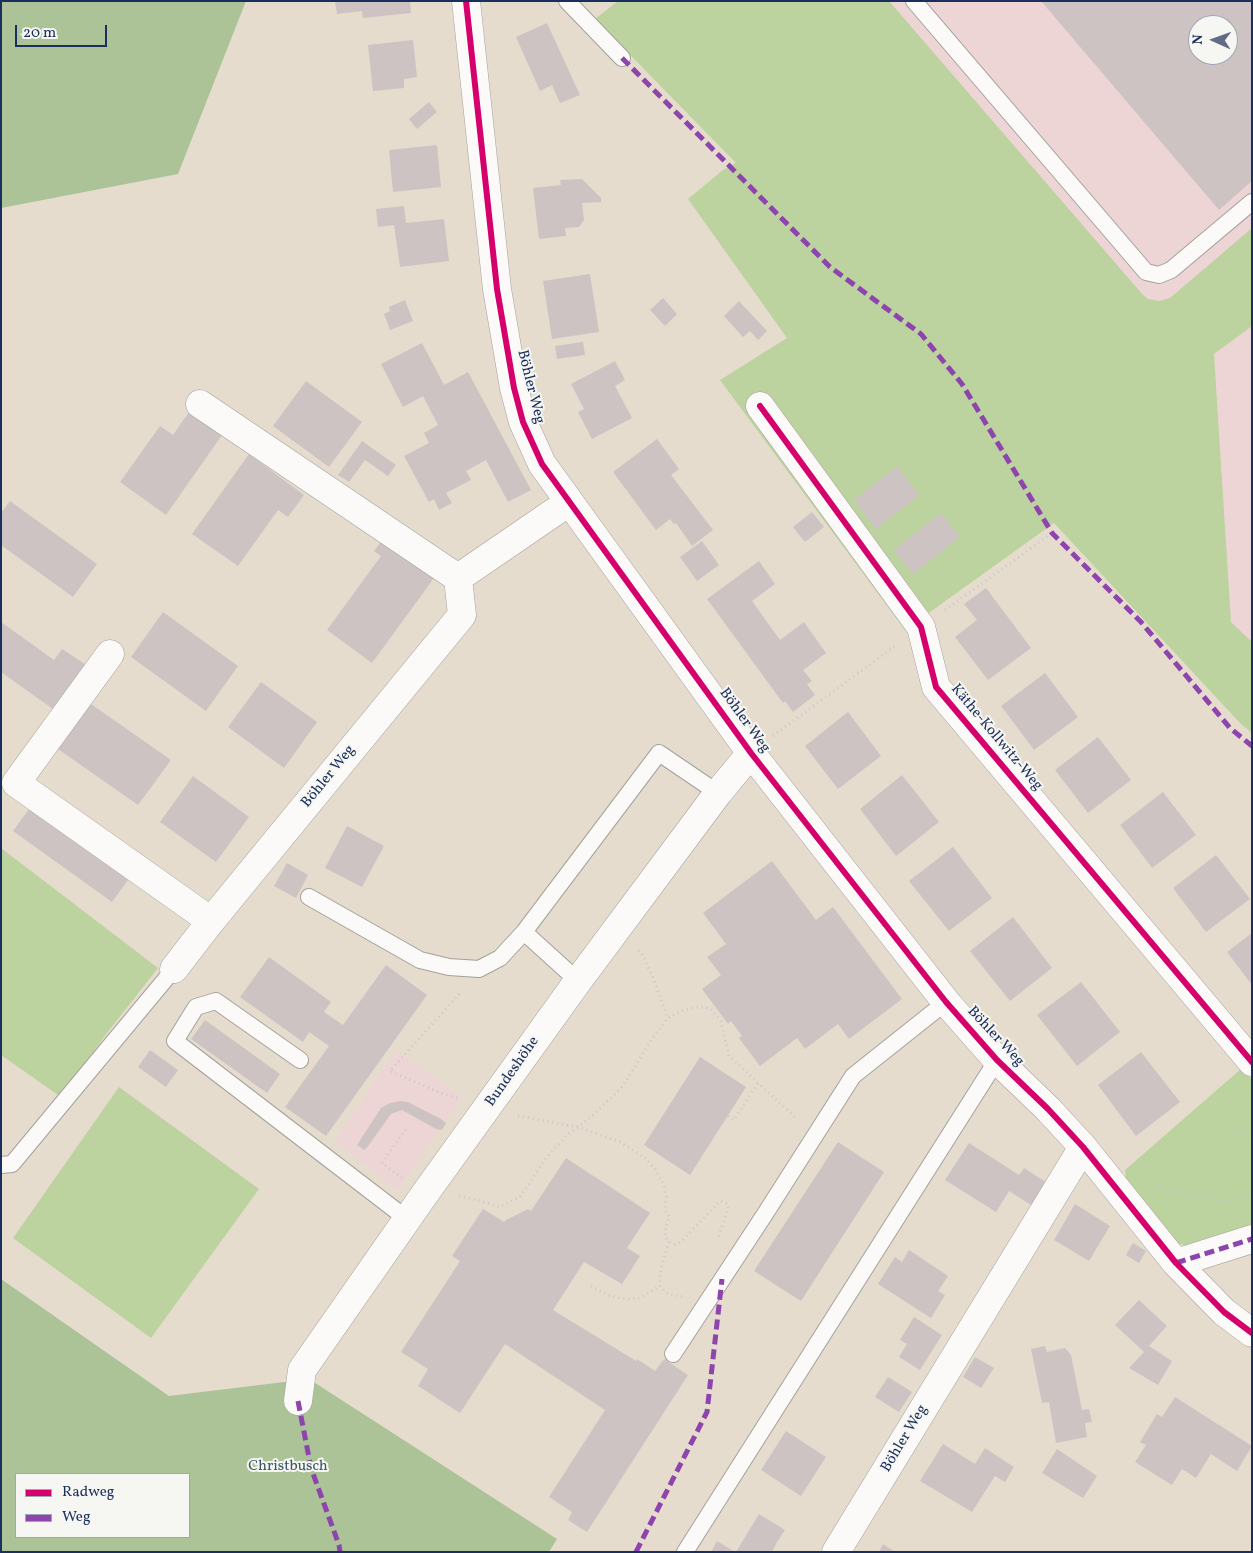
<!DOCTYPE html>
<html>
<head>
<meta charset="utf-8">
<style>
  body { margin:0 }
  #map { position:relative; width:1253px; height:1553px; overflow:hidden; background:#e5dccd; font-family:Vollkorn,serif }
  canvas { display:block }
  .frame { position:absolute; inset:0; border:2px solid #1b2f5e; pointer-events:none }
  .legend { position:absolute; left:15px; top:1473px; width:175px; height:65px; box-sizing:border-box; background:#f6f6f2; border:1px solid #9ea6b7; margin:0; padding:6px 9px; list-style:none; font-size:15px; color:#1b2f5e }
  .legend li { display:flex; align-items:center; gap:10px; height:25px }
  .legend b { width:25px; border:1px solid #9ea6b7 }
  .north { position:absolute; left:1188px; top:15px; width:50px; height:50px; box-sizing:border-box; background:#f6f6f2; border:1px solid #9ea6b7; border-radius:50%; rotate:272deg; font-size:14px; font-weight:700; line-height:20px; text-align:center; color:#1b2f5e }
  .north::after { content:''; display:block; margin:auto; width:18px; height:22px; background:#626c85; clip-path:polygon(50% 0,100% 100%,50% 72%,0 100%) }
  .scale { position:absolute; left:15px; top:25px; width:92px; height:22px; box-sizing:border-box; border:2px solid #1b2f5e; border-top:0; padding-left:6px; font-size:15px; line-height:18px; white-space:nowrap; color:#1b2f5e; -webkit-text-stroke:4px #f6f6f2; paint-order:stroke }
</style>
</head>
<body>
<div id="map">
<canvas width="1253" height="1553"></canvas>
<div class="frame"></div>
<ul class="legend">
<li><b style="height:6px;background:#d6006c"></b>Radweg</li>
<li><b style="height:6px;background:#8e44ad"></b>Weg</li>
</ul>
<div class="north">N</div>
<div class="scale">20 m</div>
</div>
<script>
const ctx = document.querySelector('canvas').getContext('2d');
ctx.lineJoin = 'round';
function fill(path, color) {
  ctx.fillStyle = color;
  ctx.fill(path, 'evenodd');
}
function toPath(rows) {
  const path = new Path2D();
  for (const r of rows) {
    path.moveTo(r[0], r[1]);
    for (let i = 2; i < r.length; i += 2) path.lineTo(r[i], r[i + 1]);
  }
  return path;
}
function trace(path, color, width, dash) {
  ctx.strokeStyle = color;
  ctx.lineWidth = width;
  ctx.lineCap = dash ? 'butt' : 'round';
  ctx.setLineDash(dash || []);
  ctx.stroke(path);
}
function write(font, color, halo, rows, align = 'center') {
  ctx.font = font + ' Vollkorn,serif';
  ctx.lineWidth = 4;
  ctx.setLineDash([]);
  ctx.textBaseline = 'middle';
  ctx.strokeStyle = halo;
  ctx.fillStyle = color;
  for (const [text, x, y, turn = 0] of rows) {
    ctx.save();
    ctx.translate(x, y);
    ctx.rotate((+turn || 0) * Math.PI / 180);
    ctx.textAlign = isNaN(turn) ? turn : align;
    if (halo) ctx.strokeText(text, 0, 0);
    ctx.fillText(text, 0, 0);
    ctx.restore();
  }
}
fill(toPath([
  [839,1,1252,1,1252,642,1231,622,1214,354,1157,332],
  [1198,25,1228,25,1228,55,1198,55],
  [396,1050,462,1097,398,1190,335,1142]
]), '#edd5d5');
fill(toPath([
  [618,1,889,1,1143,295,1148,299,1159,301,1170,298,1252,228,1252,326,1214,354,1231,622,1252,642,1252,733,1240,723,1054,523,905,630,720,380,787,338,688,199,723,170,736,163,595,19],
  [1,848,158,968,107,1033,61,1097,1,1055],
  [1242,1068,1252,1080,1252,1227,1188,1246,1176,1243,1120,1181,1126,1176,1125,1170],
  [119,1087,259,1189,151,1338,13,1238]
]), '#bcd39f');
fill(toPath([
  [1,1,246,1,178,174,1,208],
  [1,1279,169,1396,309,1379,557,1539,549,1552,1,1552],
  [16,1474,189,1474,189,1537,16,1537]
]), '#abc397');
fill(toPath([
  [335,1,410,1,411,13,363,18,362,11,337,14],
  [1041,1,1252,1,1252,181,1219,210],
  [1198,25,1228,25,1228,55,1198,55],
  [547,23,580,95,560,103,552,85,540,91,516,37],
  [413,40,417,77,404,79,404,88,373,91,368,45],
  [429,102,437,112,417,129,409,119],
  [437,145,441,187,393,192,389,150],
  [582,179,601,198,601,202,582,203,584,220,579,227,565,228,566,236,539,239,533,188,561,185,560,180],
  [404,206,406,223,444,219,449,261,400,267,394,225,378,227,376,209],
  [590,274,599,332,552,339,543,281],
  [663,298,677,314,665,326,650,310],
  [405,300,413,321,390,330,384,314,390,311,389,307],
  [739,301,767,331,758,340,750,331,743,337,724,316],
  [583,342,585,355,557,359,555,346],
  [422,343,444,385,468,372,531,490,508,502,486,460,466,471,471,480,446,493,452,503,439,510,434,499,429,502,404,456,429,443,424,433,438,425,423,396,403,407,381,364],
  [615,361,625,380,615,386,632,418,592,439,578,412,584,409,571,384],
  [306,381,362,422,329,467,273,426],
  [189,412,222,435,166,515,120,482,160,426,173,435],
  [657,439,679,469,671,475,713,530,692,546,676,523,674,524,670,519,656,530,613,472],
  [362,441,396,465,388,476,365,460,349,482,338,475],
  [249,454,304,495,288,517,278,510,238,566,192,534],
  [897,466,919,495,876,529,854,500],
  [10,501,97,564,73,597,1,545,1,513],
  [812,512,824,527,805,542,793,527],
  [941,513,960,537,913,574,894,550],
  [382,540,434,578,372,663,327,630,381,556,374,551],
  [702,541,719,565,697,581,680,557],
  [759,561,775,584,752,601,780,640,804,622,826,653,803,670,812,681,807,684,815,695,793,712,785,701,783,703,707,599],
  [986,588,1031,648,988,680,955,637,977,620,964,604],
  [163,612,238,666,206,711,131,657],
  [1,622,54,660,62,649,85,664,53,709,1,672],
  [1045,673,1078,717,1034,750,1001,706],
  [261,682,317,722,284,768,228,727],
  [91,704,171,760,138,805,58,749],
  [848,712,881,756,838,789,805,746],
  [1098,737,1131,780,1088,813,1055,770],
  [902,775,939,822,896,856,860,809],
  [193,776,249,817,216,862,160,822],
  [1163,792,1196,835,1152,868,1120,825],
  [29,809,128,880,112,902,13,831],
  [347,826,384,846,362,887,325,868],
  [953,847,992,898,949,931,909,881],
  [1216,855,1250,899,1206,932,1173,888],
  [772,861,816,920,833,907,902,999,849,1039,838,1024,805,1049,797,1038,760,1066,739,1038,742,1036,731,1021,728,1024,702,989,721,975,707,957,726,944,703,913],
  [287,863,308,875,296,898,274,886],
  [1013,917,1052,968,1010,1001,970,951],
  [1252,933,1252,985,1227,952],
  [269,957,331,1002,324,1012,343,1025,386,965,427,995,326,1136,285,1107,329,1046,309,1032,303,1042,240,997],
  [1081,982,1120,1032,1077,1066,1037,1015],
  [205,1020,280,1074,267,1093,191,1039],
  [150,1050,178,1070,166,1087,138,1067],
  [1141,1052,1180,1102,1136,1136,1098,1085],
  [700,1057,746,1087,690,1175,644,1145],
  [400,1101,408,1102,441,1119,446,1123,442,1130,436,1129,402,1110,391,1114,368,1146,364,1150,357,1145,381,1108,390,1103],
  [838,1142,884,1172,801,1301,754,1271],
  [969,1143,1019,1175,1024,1168,1046,1182,1031,1205,1009,1191,996,1212,945,1180],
  [566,1158,650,1213,627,1248,640,1256,622,1284,584,1262,553,1310,636,1361,637,1359,655,1371,664,1359,688,1375,587,1532,568,1520,572,1512,549,1497,605,1410,505,1344,460,1413,418,1386,428,1369,401,1352,460,1261,452,1256,483,1209,504,1222,506,1220,528,1209,531,1211],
  [1075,1204,1110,1226,1089,1261,1054,1240],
  [1133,1243,1146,1251,1139,1263,1126,1255],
  [909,1250,948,1276,938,1291,945,1295,931,1318,878,1284,895,1257,902,1262],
  [1139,1300,1167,1326,1149,1346,1172,1361,1158,1385,1129,1368,1144,1352,1115,1325],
  [914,1317,942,1335,920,1370,899,1357,907,1344,900,1340],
  [1045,1346,1047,1352,1065,1348,1071,1355,1082,1410,1089,1409,1092,1422,1085,1423,1087,1437,1056,1443,1049,1402,1042,1403,1031,1349],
  [975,1357,994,1368,981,1388,963,1377],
  [888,1377,912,1392,899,1412,875,1397],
  [1175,1397,1252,1446,1237,1471,1211,1454,1196,1478,1182,1469,1172,1485,1135,1462,1146,1445,1140,1442,1157,1414,1162,1417],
  [786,1431,826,1457,801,1496,761,1470],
  [943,1444,975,1464,985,1448,1014,1467,1005,1482,995,1476,972,1512,920,1481],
  [1057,1449,1097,1476,1083,1498,1042,1473],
  [759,1514,785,1530,777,1542,772,1552,736,1552],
  [717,1541,735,1552,711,1552],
  [883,1544,895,1552,879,1552]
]), '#cec3c3');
const lane = toPath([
  [567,1,622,58],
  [914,1,1146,272,1159,275,1171,270,1252,202],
  [309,897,420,960,449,967,479,969,500,958,524,932,659,753,718,793],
  [524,932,578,981],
  [300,1060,216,1001,196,1007,175,1041,407,1219],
  [1,1165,12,1164,174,969],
  [673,1354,765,1214,853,1076,946,1002],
  [685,1552,997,1060]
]);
const street = toPath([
  [466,1,497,289,514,388,523,422,542,464,751,753,946,1002,997,1060,1048,1109,1083,1147,1176,1263,1224,1312,1252,1333],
  [200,404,458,578],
  [760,406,921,627,936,687,1252,1062],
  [110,654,16,783,211,921],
  [174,969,211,921,462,615,458,578,569,502],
  [1176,1263,1252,1239],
  [298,1401,302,1370,424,1195,578,981,718,793,751,753],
  [836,1552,1083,1147]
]);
trace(lane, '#a4a19e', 18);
trace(street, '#a4a19e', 29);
trace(toPath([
  [945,610,1052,533],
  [773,736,895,646],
  [639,950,643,956,654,980,668,1018,681,1011,696,1007,710,1008,721,1021,729,1056,797,1119],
  [457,1098,443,1094,390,1071,461,992],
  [518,1116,578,1127,620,1142,645,1158,656,1170,664,1186,666,1197,665,1210,670,1217,666,1225,665,1236,669,1242,675,1244,681,1242,720,1201,728,1204,728,1210,718,1238],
  [728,1116,734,1120,758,1083],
  [1227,1129,1252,1137],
  [402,1178,382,1163,406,1129],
  [1153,1184,1217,1201,1233,1201,1252,1197],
  [459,1196,477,1200,499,1207,520,1197,546,1158,566,1136,590,1118,623,1086,652,1039,668,1018],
  [669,1242,661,1268,660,1286,666,1293,683,1297],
  [591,1286,608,1295,620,1298,630,1299,640,1298,660,1286]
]), '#cac9ca', 3, [1, 4]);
trace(lane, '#fbfaf8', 16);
trace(street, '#fbfaf8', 28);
trace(toPath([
  [622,58,830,267,921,334,962,384,1052,533,1141,622,1230,728,1252,746],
  [1176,1263,1252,1239],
  [298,1401,311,1468,339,1545,340,1552],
  [636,1552,707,1412,722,1279]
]), '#8e44ad', 5, [10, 5]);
trace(toPath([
  [466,1,497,289,514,388,523,422,542,464,751,753,946,1002,997,1060,1048,1109,1083,1147,1176,1263,1224,1312,1252,1333],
  [760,406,921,627,936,687,1252,1062]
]), '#d6006c', 6);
write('15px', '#1b2f5e', '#f6f6f2', [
  ["Böhler Weg",530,387,76],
  ["Böhler Weg",744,721,54],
  ["Käthe-Kollwitz-Weg",996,738,50],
  ["Böhler Weg",329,777,-51],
  ["Böhler Weg",995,1037,47],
  ["Bundeshöhe",513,1072,-55],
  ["Böhler Weg",905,1439,-59]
]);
write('15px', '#3b5665', '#f6f6f2', [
  ["Christbusch",288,1467]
]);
</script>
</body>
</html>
